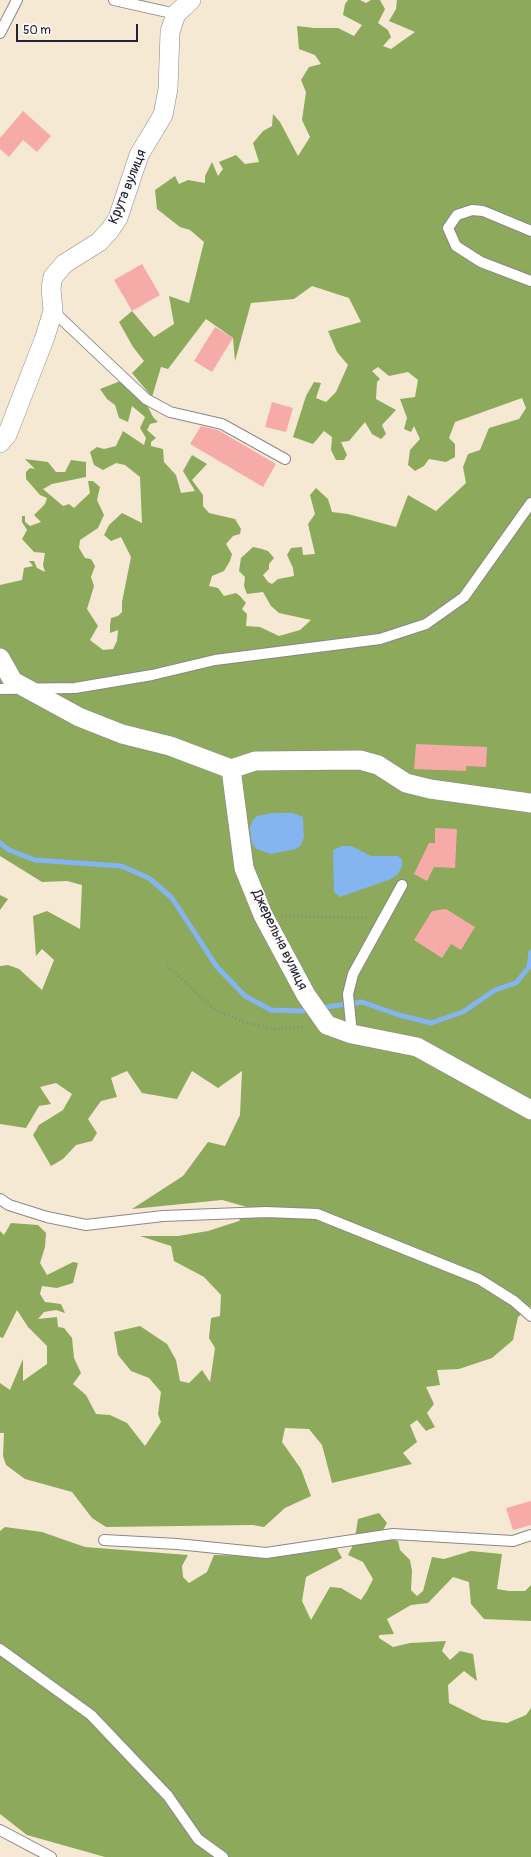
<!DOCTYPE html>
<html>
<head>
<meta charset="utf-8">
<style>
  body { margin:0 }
  #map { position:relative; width:531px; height:1857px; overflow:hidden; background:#f6e9d4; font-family:Pangolin,sans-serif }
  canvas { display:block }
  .scale { position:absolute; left:16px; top:24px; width:122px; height:18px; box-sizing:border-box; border:2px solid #22223b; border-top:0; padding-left:5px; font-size:12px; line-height:14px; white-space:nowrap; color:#22223b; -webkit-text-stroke:3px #fdfcf7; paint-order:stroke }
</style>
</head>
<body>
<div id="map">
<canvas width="531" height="1857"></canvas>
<div class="scale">50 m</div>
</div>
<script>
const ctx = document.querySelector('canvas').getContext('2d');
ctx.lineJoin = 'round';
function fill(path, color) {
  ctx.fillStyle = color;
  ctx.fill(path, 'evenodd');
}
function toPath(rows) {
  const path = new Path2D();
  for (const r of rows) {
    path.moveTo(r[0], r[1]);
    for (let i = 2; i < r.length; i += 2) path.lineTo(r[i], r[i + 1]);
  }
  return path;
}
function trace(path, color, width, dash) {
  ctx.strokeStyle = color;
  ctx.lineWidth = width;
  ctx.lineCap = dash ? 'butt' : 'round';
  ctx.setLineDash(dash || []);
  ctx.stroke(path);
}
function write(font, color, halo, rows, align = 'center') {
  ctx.font = font + ' Pangolin,sans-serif';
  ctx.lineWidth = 3;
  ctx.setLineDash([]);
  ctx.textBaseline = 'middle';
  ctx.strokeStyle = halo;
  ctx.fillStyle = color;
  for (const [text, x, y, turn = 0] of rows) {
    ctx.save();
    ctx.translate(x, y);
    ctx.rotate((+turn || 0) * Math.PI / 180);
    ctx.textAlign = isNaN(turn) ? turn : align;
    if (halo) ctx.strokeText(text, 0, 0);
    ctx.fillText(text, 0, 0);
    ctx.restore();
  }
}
fill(toPath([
  [348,0,360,0,366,3,371,0,380,0,385,9,378,23,388,30,391,37,383,46,391,49,415,32,389,21,396,9,397,0,531,0,531,1306,518,1317,513,1340,492,1358,459,1369,437,1370,440,1385,426,1387,434,1404,427,1413,435,1427,426,1431,417,1420,410,1425,417,1442,403,1453,412,1464,332,1483,322,1445,309,1429,285,1428,282,1442,301,1469,311,1496,285,1508,264,1527,253,1525,106,1527,92,1518,72,1492,25,1479,6,1465,3,1456,4,1433,0,1433,0,1383,10,1390,23,1359,23,1381,47,1364,47,1346,28,1327,17,1310,3,1338,0,1337,0,1231,4,1235,11,1223,38,1225,46,1233,45,1247,40,1263,47,1275,73,1262,78,1263,73,1283,57,1288,42,1286,40,1294,45,1302,61,1304,65,1313,56,1310,44,1312,38,1319,57,1317,58,1327,64,1328,72,1338,74,1358,81,1373,73,1384,86,1395,96,1414,110,1415,127,1423,145,1446,161,1422,158,1414,161,1392,149,1378,131,1371,118,1355,114,1332,140,1326,167,1344,176,1360,180,1381,189,1383,202,1370,210,1382,215,1348,209,1338,211,1318,220,1316,221,1295,204,1277,174,1261,171,1246,140,1236,178,1236,208,1231,239,1221,247,1207,222,1200,132,1209,183,1176,208,1142,225,1146,240,1115,242,1071,218,1088,192,1071,177,1099,142,1093,127,1071,111,1078,117,1097,101,1101,88,1119,97,1133,92,1141,76,1145,63,1159,51,1166,33,1135,39,1125,63,1110,72,1094,56,1083,40,1087,51,1104,39,1106,26,1128,0,1124,0,966,8,965,19,969,42,990,54,960,42,949,36,956,33,916,47,911,80,929,82,885,67,881,42,882,0,856,0,585,22,580,24,568,33,566,29,561,34,561,37,568,45,572,43,565,45,553,34,552,22,539,27,530,22,522,22,516,25,516,25,522,30,526,41,522,34,515,45,504,47,498,40,495,26,479,26,472,30,468,35,469,25,459,48,462,56,472,65,472,71,460,86,462,86,477,52,484,43,489,63,506,69,504,74,508,90,493,88,481,93,481,100,487,97,500,104,515,98,528,80,540,79,548,85,558,91,559,95,566,91,577,94,586,87,609,98,626,90,640,103,650,113,649,117,641,118,630,110,633,110,625,111,618,118,616,122,612,122,602,131,557,121,537,111,541,104,535,109,525,122,513,142,523,140,477,125,465,116,463,103,470,94,465,90,452,97,447,104,449,116,446,123,431,144,445,146,438,140,428,145,417,132,406,128,422,119,418,115,405,107,399,100,389,123,380,145,401,153,417,158,422,150,424,147,430,156,438,151,442,151,446,163,449,164,462,176,475,181,493,195,491,183,471,192,455,207,464,192,480,203,495,203,506,209,513,235,519,241,529,240,534,233,536,226,544,232,554,230,561,224,571,212,576,209,586,218,588,224,596,236,593,240,596,246,603,242,609,247,614,246,626,260,627,279,636,300,630,311,620,279,613,271,606,263,592,247,594,244,586,245,577,239,571,241,558,253,547,262,549,268,551,274,558,269,564,269,569,263,575,268,582,272,584,278,579,294,576,293,568,287,555,291,548,302,547,303,555,315,554,308,524,315,514,310,495,316,488,328,499,332,512,348,514,396,527,408,495,436,511,466,483,463,467,468,454,480,450,489,428,519,419,526,408,522,398,455,422,449,438,455,444,455,457,446,462,429,459,424,466,415,471,408,465,410,450,420,439,414,426,411,432,404,429,407,418,400,399,415,397,418,380,408,372,389,376,378,367,372,371,380,379,377,382,376,399,396,410,382,425,386,434,381,439,372,434,365,422,349,441,341,442,347,455,344,460,336,460,331,450,332,437,324,431,313,444,293,437,306,396,314,382,321,383,316,398,326,402,336,392,348,365,337,352,328,331,361,322,349,298,312,286,294,299,251,303,235,361,233,338,206,319,168,369,161,367,152,397,132,373,144,361,133,347,119,322,132,311,154,337,174,324,169,296,189,303,204,242,190,230,180,227,157,209,155,190,175,176,179,184,188,180,205,183,205,176,212,162,218,176,223,169,219,162,236,155,245,164,259,162,253,143,263,131,272,126,273,114,280,122,298,156,310,137,302,120,306,92,301,80,309,67,321,64,315,55,299,49,297,26,314,28,338,28,354,36,362,25,343,15,345,4],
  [0,895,8,899,0,910],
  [379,1513,387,1523,380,1536,398,1541,400,1550,410,1560,412,1571,411,1590,417,1596,423,1591,432,1557,444,1559,471,1551,502,1554,497,1589,509,1591,525,1591,531,1585,531,1621,484,1619,471,1604,469,1582,453,1577,428,1603,411,1605,387,1619,394,1634,379,1635,379,1638,393,1647,410,1643,446,1641,442,1651,450,1660,460,1651,473,1654,477,1681,464,1671,448,1685,449,1703,483,1720,507,1723,526,1715,531,1708,531,1857,105,1857,27,1835,0,1814,0,1531,5,1527,42,1532,85,1547,188,1555,182,1566,183,1577,189,1583,207,1572,214,1555,258,1556,336,1547,342,1558,306,1577,302,1601,311,1620,330,1587,341,1588,361,1600,367,1591,373,1579,363,1562,348,1555,354,1543,358,1519]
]), '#8ca95c');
fill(toPath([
  [273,813,293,813,303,817,304,837,301,845,296,849,271,854,256,849,252,843,250,827,253,820,257,816],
  [342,846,351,846,371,856,398,856,402,860,402,866,398,874,391,879,340,897,334,892,333,850]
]), '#84b5f0');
trace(toPath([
  [0,843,9,850,35,860,121,866,149,878,172,898,217,967,245,996,271,1010,303,1011],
  [326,1007,362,1002,399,1015,431,1023,463,1012,495,990,516,983,529,967,531,952]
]), '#84b5f0', 5);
fill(toPath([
  [23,111,51,136,37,152,23,140,9,157,0,149,0,138],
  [142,264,160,295,132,311,114,280],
  [215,327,233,338,212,372,194,361],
  [272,402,293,408,286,432,265,427],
  [201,426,218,430,276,464,263,487,190,444],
  [416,744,487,747,486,767,466,766,466,771,414,769],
  [435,828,457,829,455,868,434,867,427,881,414,874,429,843,435,843],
  [446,909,475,927,461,950,451,944,442,958,414,940,432,911],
  [531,1501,531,1525,513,1530,506,1508]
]), '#f7aba8');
const lane = toPath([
  [114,0,176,14],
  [0,33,17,0],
  [531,231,483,211,472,210,457,215,448,228,456,246,481,262,531,281],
  [53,311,146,399,170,412,222,424,285,459],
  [0,689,75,688,152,675,215,660,380,639,426,624,464,597,531,503],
  [352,1034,348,994,353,974,402,885],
  [0,1199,9,1205,47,1217,86,1225,163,1216,266,1212,317,1214,479,1279,514,1301,531,1316],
  [104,1540,177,1544,266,1553,393,1534,513,1541,531,1535],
  [0,1649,91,1715,168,1796,198,1839,223,1857],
  [0,1830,51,1857]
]);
const street = toPath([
  [0,443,7,435,45,337,53,311,51,288,53,277,64,264,99,242,110,230,118,218,139,155,163,115,168,89,170,32,176,14,191,0],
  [0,658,13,681,79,717,122,734,170,746,231,769],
  [531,803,430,789,406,783,378,765,360,760,255,761,231,769,244,868,263,915,306,995,327,1025,352,1034,417,1047,531,1110]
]);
trace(lane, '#8c8688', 12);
trace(street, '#8c8688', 20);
trace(toPath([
  [282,916,369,918],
  [167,965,215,1010,244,1022,275,1029,306,1027]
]), '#8c8688', 2.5, [1, 3]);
trace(lane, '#fff', 10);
trace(street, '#fff', 19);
write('14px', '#22223b', '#fdfcf7', [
  ["Крута вулиця",128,187,-68],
  ["Джерельна вулиця",279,940,64]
]);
</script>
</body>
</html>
